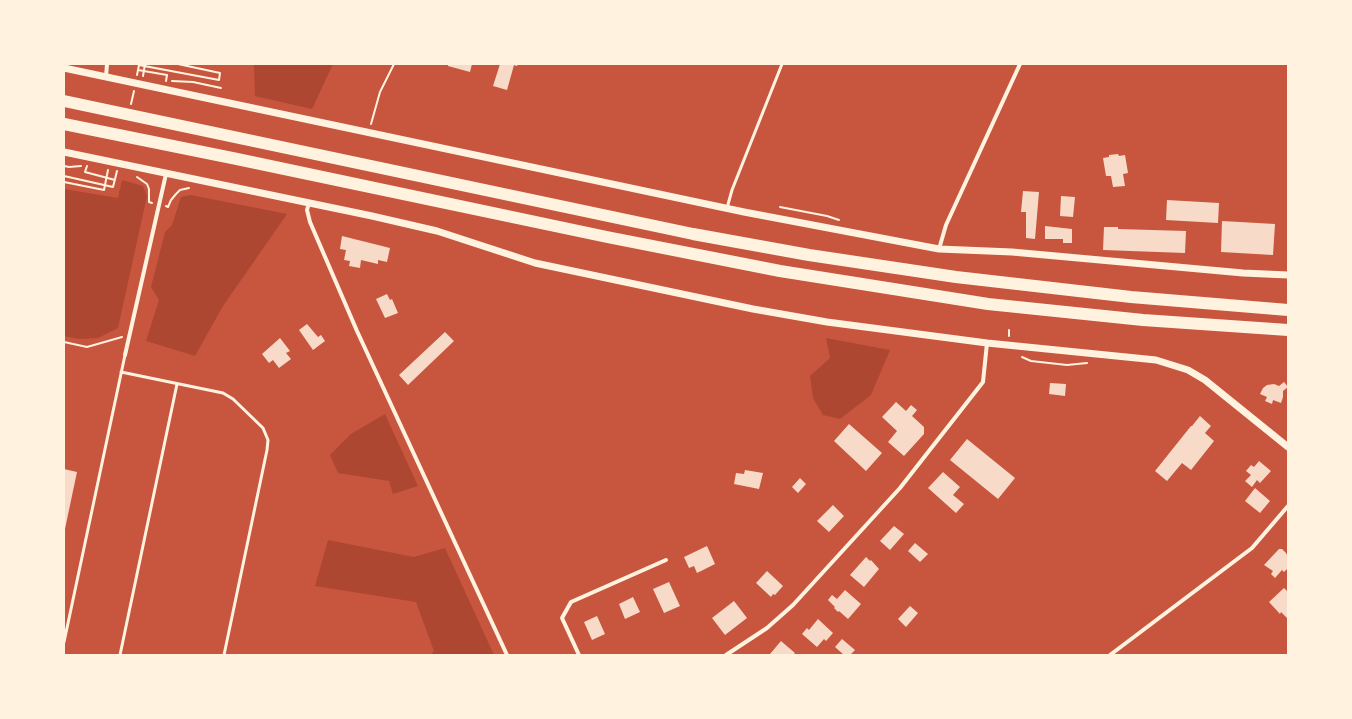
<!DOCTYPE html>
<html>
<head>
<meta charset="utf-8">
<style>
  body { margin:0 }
  #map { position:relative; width:1352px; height:719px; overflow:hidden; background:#c8553d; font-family:"Work Sans",sans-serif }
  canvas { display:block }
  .frame { position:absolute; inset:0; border:65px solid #fff3e0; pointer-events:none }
</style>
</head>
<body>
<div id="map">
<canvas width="1352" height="719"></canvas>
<div class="frame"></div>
</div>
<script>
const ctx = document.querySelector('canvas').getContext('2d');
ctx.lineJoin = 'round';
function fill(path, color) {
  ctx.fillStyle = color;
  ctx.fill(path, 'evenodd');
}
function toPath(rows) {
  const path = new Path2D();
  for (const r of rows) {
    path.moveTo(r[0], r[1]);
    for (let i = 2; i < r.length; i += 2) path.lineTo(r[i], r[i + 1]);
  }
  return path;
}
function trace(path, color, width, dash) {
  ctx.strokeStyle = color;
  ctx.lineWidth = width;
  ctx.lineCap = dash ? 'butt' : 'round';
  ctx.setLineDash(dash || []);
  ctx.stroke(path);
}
fill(toPath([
  [254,64,333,64,312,109,255,96],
  [122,180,143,186,147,196,118,328,98,338,79,339,64,336,64,189,118,198],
  [191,195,287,214,223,306,195,356,146,341,159,300,151,287,165,232,172,225,181,197],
  [826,338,890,350,871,395,840,419,823,415,813,398,810,376,830,358],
  [385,414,418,486,393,494,389,481,338,473,330,455,351,434],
  [328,540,414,557,445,548,494,655,430,655,434,651,416,602,315,586]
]), '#ae4732');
fill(toPath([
  [448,64,472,64,470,72,448,66],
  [500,64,518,64,517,66,514,65,507,90,493,86],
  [1118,154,1119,156,1125,155,1128,173,1123,174,1125,186,1113,187,1111,176,1106,176,1103,158,1109,157,1109,155],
  [1023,191,1039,192,1035,239,1026,238,1026,212,1021,212],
  [1061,196,1075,197,1073,217,1060,216],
  [1167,200,1219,203,1218,223,1166,220],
  [1222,221,1275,224,1273,255,1221,252],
  [1045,226,1072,229,1072,243,1063,243,1063,239,1045,239],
  [1104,227,1118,227,1118,229,1186,231,1185,253,1103,250],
  [342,236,390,248,387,262,378,260,378,264,361,260,360,268,349,266,350,261,344,260,346,250,340,249],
  [387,294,390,300,392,299,398,313,385,318,376,299],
  [307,324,318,337,321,335,325,341,313,350,299,330],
  [445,332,454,341,408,385,399,375],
  [280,338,290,351,286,353,291,359,279,368,273,360,269,363,262,354],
  [1284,382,1288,387,1283,391,1283,397,1281,403,1273,400,1272,404,1265,401,1267,397,1260,394,1263,388,1267,385,1274,384,1279,386],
  [1050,383,1066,384,1065,396,1049,394],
  [896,402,906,411,911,405,917,410,912,416,924,427,924,434,904,456,888,442,897,431,882,417],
  [1200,416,1211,426,1205,433,1214,441,1191,470,1182,463,1167,481,1155,471,1191,426,1192,426],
  [849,424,882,453,866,471,834,441],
  [967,439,1015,478,998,499,950,460],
  [1259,461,1271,471,1260,483,1257,480,1252,487,1245,481,1251,475,1246,471,1251,465,1254,467],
  [64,469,77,472,65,529,64,528],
  [745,470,763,473,759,489,734,484,736,473,744,474],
  [943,472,960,487,953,495,964,504,956,513,928,488],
  [800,478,806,484,798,493,792,487],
  [1255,488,1270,501,1260,513,1245,501],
  [833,505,844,516,829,532,817,521],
  [894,526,904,534,890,550,880,541],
  [915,543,928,554,920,562,908,551],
  [707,546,715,564,697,573,694,566,689,568,684,557],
  [1279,549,1282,549,1286,553,1288,557,1288,568,1284,572,1282,570,1275,578,1271,574,1273,571,1264,565],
  [866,557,870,561,871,560,879,569,864,587,850,575],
  [767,571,783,586,775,595,773,594,771,597,756,583],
  [669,582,680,606,664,613,653,589],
  [1284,588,1288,592,1288,619,1281,612,1280,614,1269,602],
  [845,590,861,604,848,619,839,611,838,612,834,608,835,607,828,600,832,595,837,599],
  [633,597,640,612,625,619,619,604],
  [734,601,747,618,725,635,712,618],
  [910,606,918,613,906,627,898,619],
  [597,616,605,634,592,640,584,622],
  [818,619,833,633,826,641,824,639,817,647,802,634,807,628,809,630],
  [842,639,855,650,850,655,844,655,835,647],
  [781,641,795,653,793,655,770,654]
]), '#f7dbc8');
trace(toPath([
  [138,70,167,75,166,81],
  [137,75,139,65,219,80,220,73,178,64],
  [143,76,145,64],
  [172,81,193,82,221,88],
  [131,104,134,91],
  [371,124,380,92,394,64],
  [64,166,69,167,81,166],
  [87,166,85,172,115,180],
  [64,176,113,187,117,171],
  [137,177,147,184,149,189,149,202,152,203],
  [64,182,104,190,108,170],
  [166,206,168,207,171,200,176,194,180,190,189,188],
  [780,207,827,216,839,220],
  [1009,336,1009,330],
  [64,342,87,347,122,337],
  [1022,357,1031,361,1067,365,1087,363]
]), '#fff3e0', 2);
trace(toPath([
  [727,208,732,190,782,64],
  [121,372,223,393,233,399,263,428,268,440,267,450,224,655],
  [64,642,125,355],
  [120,655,177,384]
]), '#fff3e0', 3);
trace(toPath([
  [106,77,107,64],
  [309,203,307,210,310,222,357,331,507,655],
  [939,249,946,225,1020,64],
  [125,355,166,174],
  [579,655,562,618,571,602,666,560],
  [726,655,767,628,793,605,900,488,983,382,987,343],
  [1110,655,1252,548,1288,506]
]), '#fff3e0', 4);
trace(toPath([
  [64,68,744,212,939,249,1012,252,1243,273,1288,275],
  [64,152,372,216,437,231,535,263,753,309,827,322,987,343,1156,360,1188,370,1205,380,1288,447]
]), '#fff3e0', 7);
trace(toPath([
  [64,101,693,234,809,255,956,277,1131,297,1288,310],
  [64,124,237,159,607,237,780,271,988,304,1143,320,1288,330]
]), '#fff3e0', 12);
</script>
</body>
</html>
